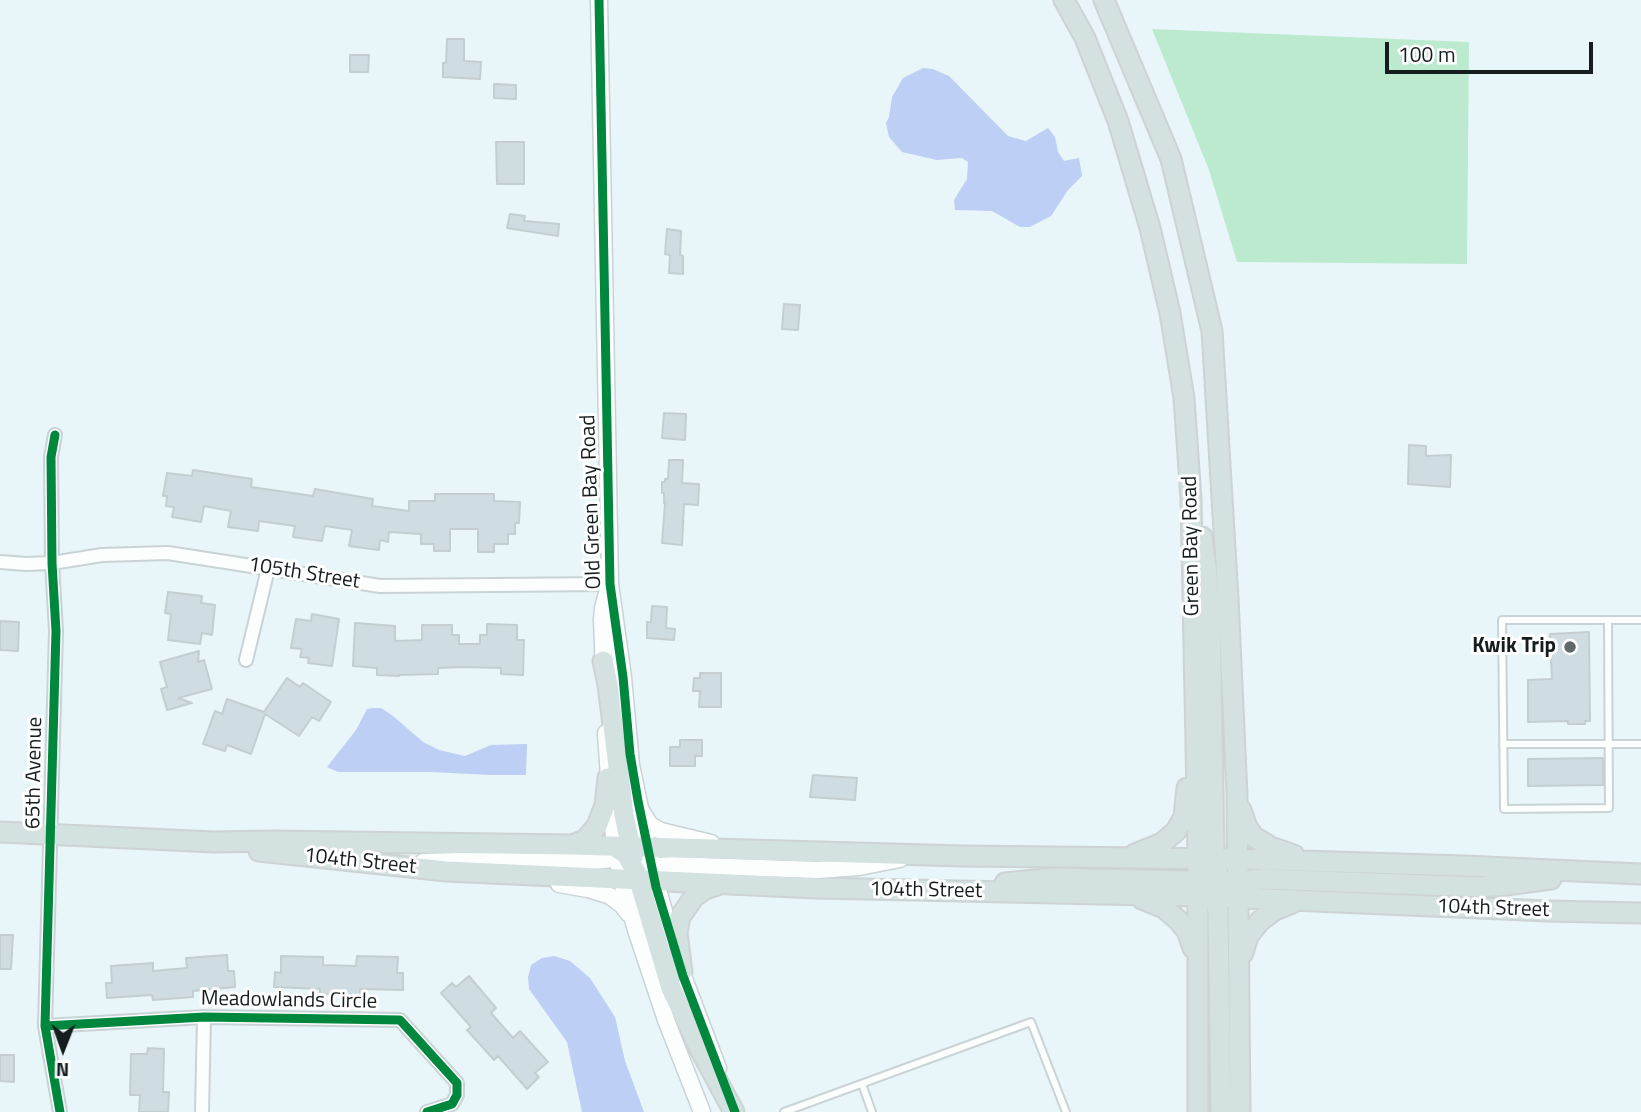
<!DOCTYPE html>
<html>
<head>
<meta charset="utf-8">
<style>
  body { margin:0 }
  #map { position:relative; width:1641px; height:1112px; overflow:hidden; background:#e8f6f9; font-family:"Titillium Web",sans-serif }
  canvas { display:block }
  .north { position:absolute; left:28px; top:1014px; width:70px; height:70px; -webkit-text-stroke:5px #fff; paint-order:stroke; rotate:181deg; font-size:19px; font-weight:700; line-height:28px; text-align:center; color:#151d1f }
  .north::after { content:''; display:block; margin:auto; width:24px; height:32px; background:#151d1f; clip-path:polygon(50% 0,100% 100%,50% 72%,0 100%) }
  .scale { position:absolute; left:1385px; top:42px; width:208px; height:32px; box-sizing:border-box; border:4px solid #151d1f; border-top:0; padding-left:9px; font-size:21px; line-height:24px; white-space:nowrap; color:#151d1f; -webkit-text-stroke:5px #fff; paint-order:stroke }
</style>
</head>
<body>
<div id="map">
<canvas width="1641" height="1112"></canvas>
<div class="north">N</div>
<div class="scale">100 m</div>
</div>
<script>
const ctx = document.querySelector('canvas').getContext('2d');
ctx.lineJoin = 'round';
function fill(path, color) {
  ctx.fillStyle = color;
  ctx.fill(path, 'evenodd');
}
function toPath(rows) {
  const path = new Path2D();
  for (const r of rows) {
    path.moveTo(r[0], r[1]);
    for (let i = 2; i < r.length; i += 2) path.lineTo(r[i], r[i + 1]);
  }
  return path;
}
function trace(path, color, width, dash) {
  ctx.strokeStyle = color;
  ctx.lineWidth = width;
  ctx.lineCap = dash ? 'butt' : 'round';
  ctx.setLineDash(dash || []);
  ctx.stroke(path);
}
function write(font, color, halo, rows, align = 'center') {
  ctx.font = font + ' "Titillium Web",sans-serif';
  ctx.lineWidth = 6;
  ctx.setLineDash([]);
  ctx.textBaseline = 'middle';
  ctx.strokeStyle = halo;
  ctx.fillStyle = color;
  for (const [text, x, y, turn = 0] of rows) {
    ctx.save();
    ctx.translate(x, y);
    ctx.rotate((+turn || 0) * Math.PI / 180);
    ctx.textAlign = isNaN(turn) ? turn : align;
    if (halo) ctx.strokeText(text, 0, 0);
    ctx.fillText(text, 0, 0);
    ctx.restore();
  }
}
fill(toPath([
  [1152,29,1469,42,1467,264,1237,262,1209,170]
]), '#bceace');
fill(toPath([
  [923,68,933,69,949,76,1008,136,1026,141,1048,128,1055,137,1058,152,1064,161,1079,158,1082,176,1068,190,1051,216,1030,227,1020,227,992,211,955,210,954,200,967,179,968,162,962,158,937,160,902,152,889,137,886,123,889,117,892,97,903,78],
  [373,708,381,708,393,716,423,742,439,750,465,756,491,745,527,744,526,775,490,775,431,772,338,772,327,767,356,730,367,709],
  [554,956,570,961,590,978,615,1017,625,1061,644,1112,582,1112,567,1042,529,989,528,977,531,965,542,958]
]), '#bdcff4');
const building = toPath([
  [447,39,464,39,464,61,481,62,480,79,443,77,443,63,446,63,447,39],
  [350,55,369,55,368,72,350,72,350,55],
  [494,84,516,85,516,99,494,98,494,84],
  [496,142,524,142,524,184,497,184,496,142],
  [510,214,525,216,524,221,559,224,558,236,507,228,510,214],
  [667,229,681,231,680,255,683,256,683,274,669,273,670,255,665,254,667,229],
  [784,304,800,305,798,330,782,329,784,304],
  [664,413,686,414,685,440,662,438,664,413],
  [1409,445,1426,446,1426,456,1451,455,1450,487,1408,484,1409,445],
  [669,460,683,460,682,483,699,484,698,505,684,504,682,545,662,543,665,503,664,503,664,493,662,493,662,482,665,482,665,479,668,479,669,460],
  [193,470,252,479,251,487,313,496,315,489,373,499,372,506,409,511,409,501,435,501,435,494,494,494,494,501,520,502,519,523,515,523,515,534,508,534,508,544,494,544,494,552,478,552,478,529,450,529,450,551,434,551,434,544,421,544,421,534,389,532,388,542,380,540,379,550,349,546,352,530,325,526,322,541,293,537,295,526,259,521,258,531,228,527,231,511,204,506,201,522,172,517,174,507,166,506,167,496,163,496,167,473,192,476,193,470],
  [168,592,202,596,201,603,215,605,212,635,202,633,200,644,168,640,171,614,165,613,168,592],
  [652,606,667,607,666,628,675,629,674,640,647,638,647,622,651,622,652,606],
  [312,614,339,619,332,666,308,663,309,658,300,657,302,649,291,648,296,619,311,621,312,614],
  [0,621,19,622,18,651,0,650,0,621],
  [355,623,395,626,395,641,422,640,422,625,452,625,452,635,459,635,459,644,480,644,480,635,487,635,487,624,517,625,517,640,524,640,523,675,501,674,501,668,463,667,438,668,438,674,399,675,399,676,377,675,377,668,353,666,355,623],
  [1589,632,1590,721,1585,721,1585,724,1568,724,1568,721,1528,722,1528,680,1552,679,1550,634,1589,632],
  [199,651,198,662,204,660,212,689,178,698,192,703,167,710,161,689,167,687,160,662,199,651],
  [700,673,721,673,721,707,699,707,700,691,693,691,694,678,700,678,700,673],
  [287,678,300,687,303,683,331,702,319,721,312,717,299,736,265,714,251,754,227,745,225,751,203,744,215,711,222,714,227,699,264,712,287,678],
  [680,740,702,740,702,756,695,756,695,766,670,766,670,747,680,747,680,740],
  [1603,758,1603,785,1528,786,1528,759,1603,758],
  [813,775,857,778,855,800,810,797,813,775],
  [0,935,13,935,11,969,0,969,0,935],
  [227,955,228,971,234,971,235,987,193,991,193,997,153,1000,152,995,107,998,106,983,112,983,111,966,153,963,153,971,187,968,186,958,227,955],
  [281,956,323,957,323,965,356,966,357,956,398,957,397,973,403,973,403,990,360,989,360,995,320,994,320,989,274,987,275,972,281,973,281,956],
  [469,976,496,1008,491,1013,513,1038,520,1031,548,1062,535,1073,539,1077,527,1089,498,1056,494,1060,467,1030,471,1027,441,993,452,983,456,987,469,976],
  [148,1048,164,1049,163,1092,169,1092,168,1112,139,1112,140,1095,130,1095,131,1054,147,1054,148,1048],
  [0,1055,14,1055,14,1082,0,1081,0,1055]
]);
fill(building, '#cfdde3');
trace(building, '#c4ced1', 2);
const service = toPath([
  [1608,621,1609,808,1504,809,1502,620,1641,620],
  [1503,744,1641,744],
  [862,1084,872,1112],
  [784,1112,1031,1022,1066,1112]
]);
const minor = toPath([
  [55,435,51,457,52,563,56,631,45,1026,60,1112],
  [0,562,26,564,52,563,102,555,168,553,380,586,610,584],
  [246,660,268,569],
  [45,1026,204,1017,400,1020,457,1083,457,1095,452,1104,427,1112],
  [202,1112,204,1017]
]);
const tertiary = toPath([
  [599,0,610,584,623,677,631,765,655,880,683,976,718,1068],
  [604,672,602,620,603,608,607,593],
  [606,733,612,822,621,879,637,933,666,1020,702,1112],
  [642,812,650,825,661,831,711,843],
  [423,862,498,860,594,861,627,857],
  [643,867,673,865,818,870,859,867,900,859],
  [559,884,588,889,610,896,622,905,629,914]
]);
const primary = toPath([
  [1064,0,1085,38,1118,121,1150,228,1170,313,1184,398,1191,499,1196,744,1198,859,1198,1112],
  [1104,0,1171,159,1212,331,1228,598,1237,795,1240,1112],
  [1202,537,1206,567,1210,609,1214,854,1220,885,1226,892,1238,898],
  [603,661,608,685,624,815,633,857],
  [1241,810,1247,827,1254,837,1271,847,1294,855],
  [0,832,214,842,272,841,572,845,962,856,1238,859,1464,866,1641,874],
  [572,845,585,840,597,826,605,805,608,778],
  [615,847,626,854,637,874,671,988,700,1049,734,1112],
  [259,851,446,871,817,888,1197,896,1548,911,1641,913],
  [1135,854,1162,843,1176,831,1184,817,1187,788],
  [1228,882,1264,879,1480,887,1506,885,1551,879],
  [1005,883,1055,878,1185,881,1209,877],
  [1215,885,1218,913,1221,1112],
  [1142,899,1164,908,1179,921,1187,931,1193,948],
  [1243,953,1248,936,1260,921,1275,910,1292,903],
  [682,972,677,933,680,917,694,897,705,889,717,885]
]);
trace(service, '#c9d3d5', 10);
trace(minor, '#c9d3d5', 16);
trace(tertiary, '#c9d3d5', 19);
trace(primary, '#cdd3d4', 23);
trace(service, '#fcfefe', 6);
trace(minor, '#fcfefe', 12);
trace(tertiary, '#fcfefe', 16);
trace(primary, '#d3e1e0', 19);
trace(toPath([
  [599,0,610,584,623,677,630,754,638,801,656,887,683,976,735,1112],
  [55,435,51,457,52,563,56,631,45,1026,60,1112],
  [45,1026,204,1017,400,1020,457,1083,457,1095,452,1104,427,1112]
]), '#00873e', 9);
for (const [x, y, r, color] of [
  [1570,647,7,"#5f696b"]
]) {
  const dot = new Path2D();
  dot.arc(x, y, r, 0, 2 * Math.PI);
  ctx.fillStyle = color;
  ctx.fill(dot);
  trace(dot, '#fff', 2.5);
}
write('21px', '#151d1f', '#fff', [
  ["Old Green Bay Road",592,502,-92],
  ["Green Bay Road",1192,546,-91],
  ["105th Street",304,574,9],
  ["65th Avenue",35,773,-89],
  ["104th Street",360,862,6],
  ["104th Street",926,891,1],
  ["104th Street",1493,909,2],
  ["Meadowlands Circle",289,1001,1]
]);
write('bold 21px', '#151d1f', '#fff', [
  ["Kwik Trip",1556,647]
], 'right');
</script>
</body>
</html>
